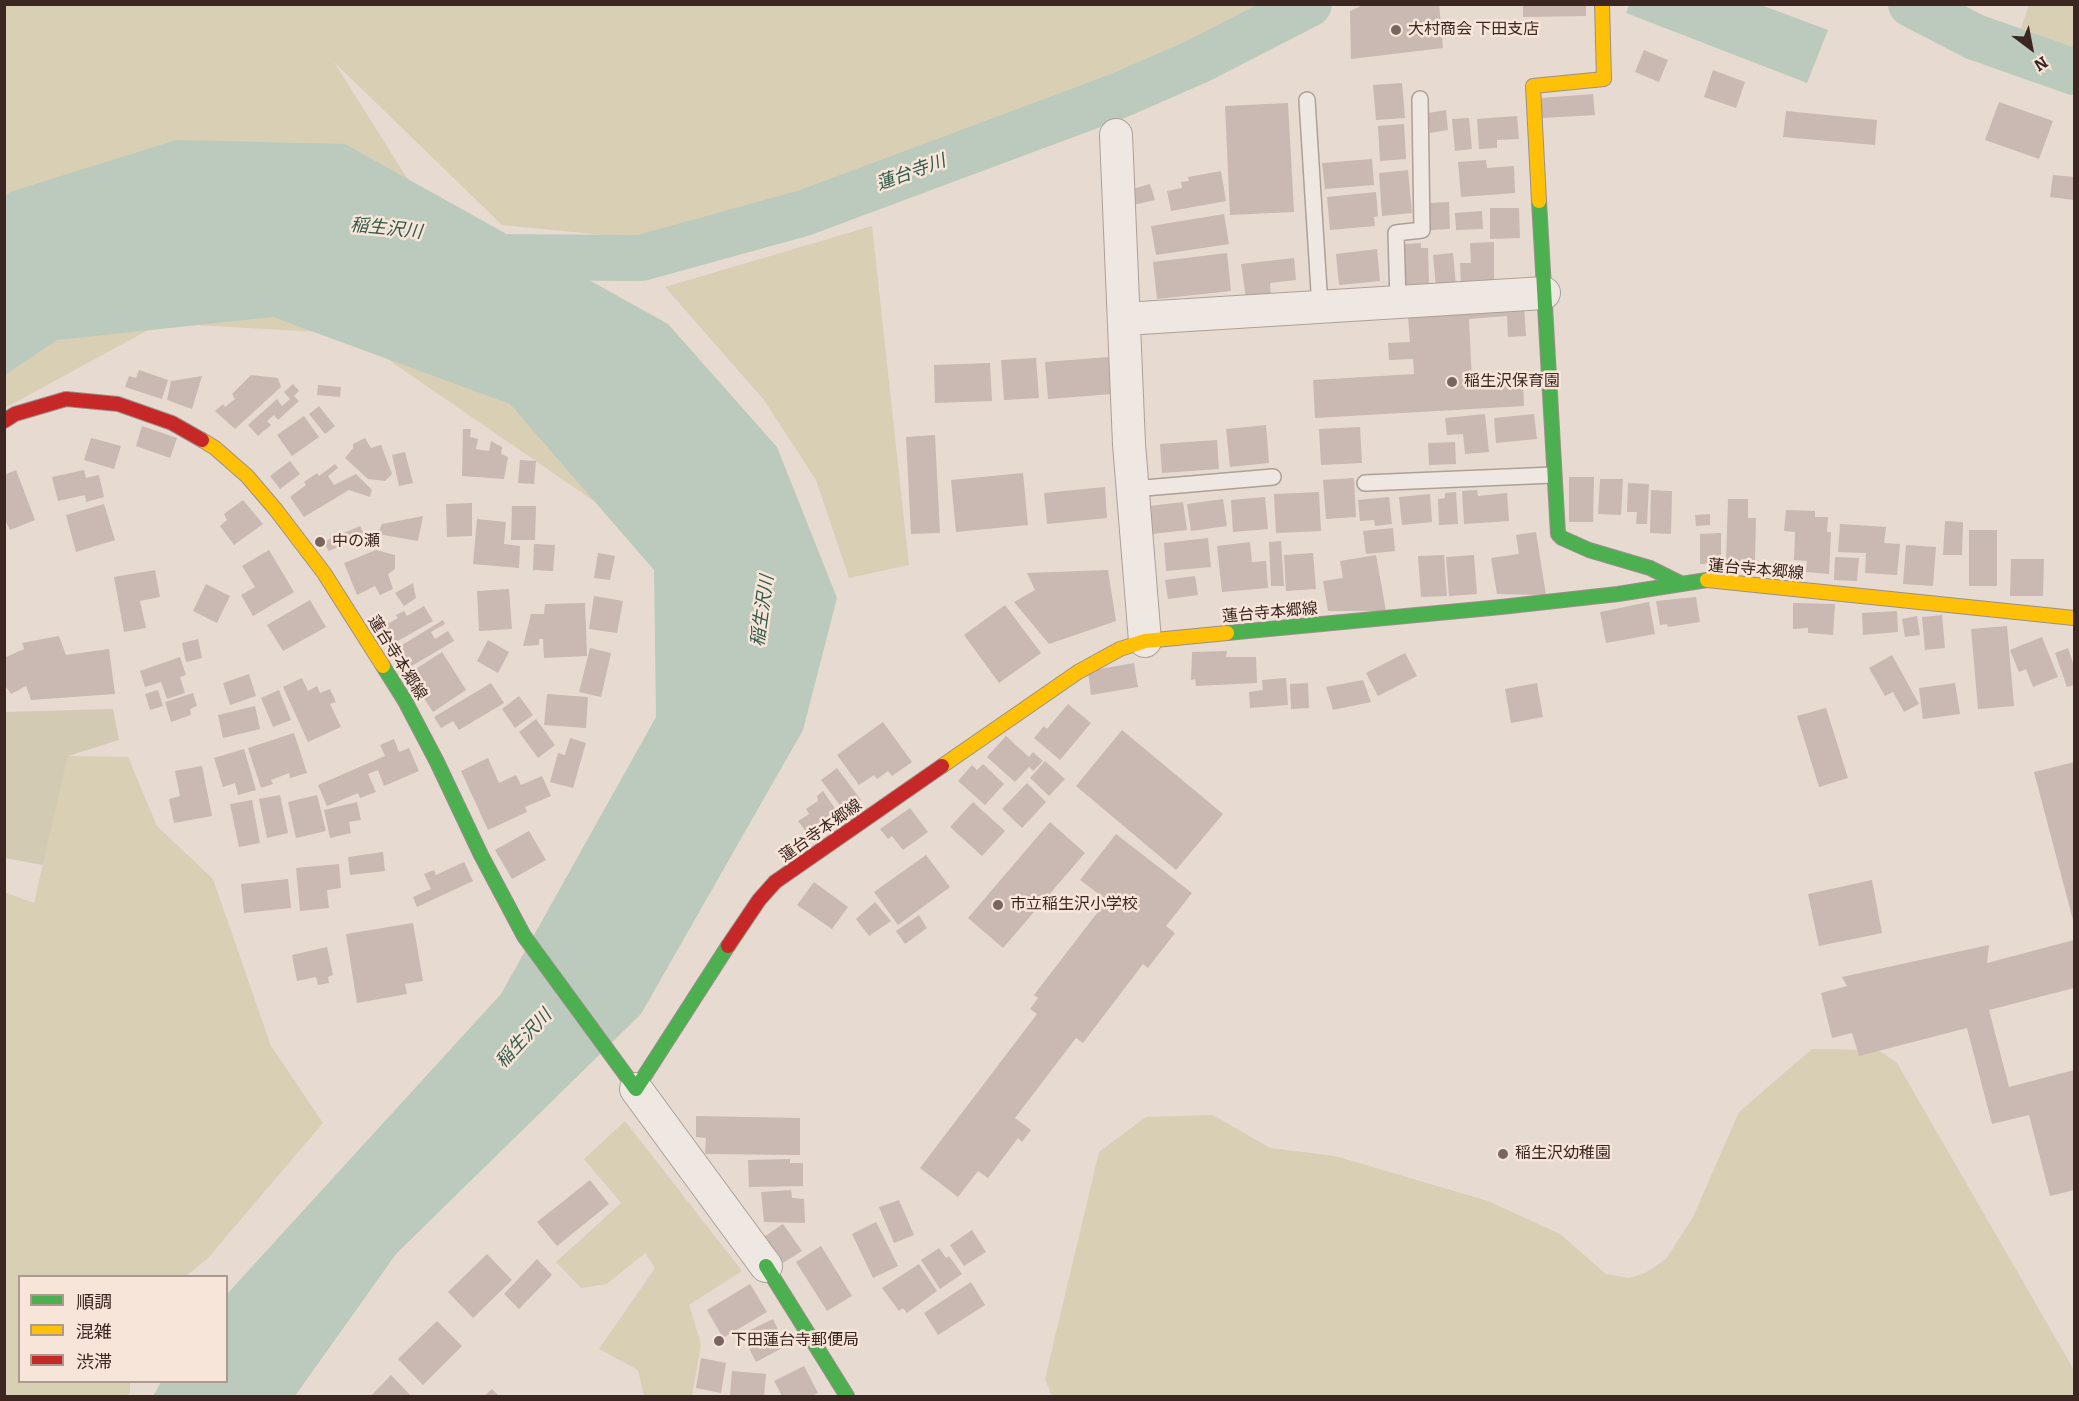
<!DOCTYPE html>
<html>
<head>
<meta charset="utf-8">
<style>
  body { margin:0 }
  #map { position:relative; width:2079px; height:1401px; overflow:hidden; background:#e7dad1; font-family:Bitter,"Noto Sans JP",serif }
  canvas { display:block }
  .frame { position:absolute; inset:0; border:6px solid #3c2621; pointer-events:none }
  .legend { position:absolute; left:18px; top:1275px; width:210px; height:108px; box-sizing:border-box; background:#f6e5d8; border:2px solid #ac998f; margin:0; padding:8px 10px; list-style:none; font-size:18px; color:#3c2621 }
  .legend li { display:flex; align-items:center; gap:12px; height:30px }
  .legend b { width:30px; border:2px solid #ac998f }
  .north { position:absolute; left:2001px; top:18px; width:60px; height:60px; -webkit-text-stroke:4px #f6e5d8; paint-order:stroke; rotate:148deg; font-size:16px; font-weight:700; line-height:24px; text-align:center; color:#3c2621 }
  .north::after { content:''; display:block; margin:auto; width:21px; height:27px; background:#3c2621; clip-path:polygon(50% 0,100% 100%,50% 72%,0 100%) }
</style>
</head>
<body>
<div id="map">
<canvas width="2079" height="1401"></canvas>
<div class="frame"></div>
<ul class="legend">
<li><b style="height:8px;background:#4caf50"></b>順調</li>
<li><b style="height:8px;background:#ffc107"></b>混雑</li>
<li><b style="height:8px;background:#c62828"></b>渋滞</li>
</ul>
<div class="north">N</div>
</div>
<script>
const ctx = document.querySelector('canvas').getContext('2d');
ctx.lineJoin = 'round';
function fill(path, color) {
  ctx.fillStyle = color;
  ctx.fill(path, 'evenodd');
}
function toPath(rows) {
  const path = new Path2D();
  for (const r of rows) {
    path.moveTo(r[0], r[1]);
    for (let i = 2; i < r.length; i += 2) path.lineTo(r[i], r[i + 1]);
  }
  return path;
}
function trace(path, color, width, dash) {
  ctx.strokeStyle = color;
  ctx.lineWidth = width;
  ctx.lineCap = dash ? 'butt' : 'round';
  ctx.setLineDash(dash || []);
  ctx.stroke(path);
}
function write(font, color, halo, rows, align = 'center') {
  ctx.font = font + ' Bitter,"Noto Sans JP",serif';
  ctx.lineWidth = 5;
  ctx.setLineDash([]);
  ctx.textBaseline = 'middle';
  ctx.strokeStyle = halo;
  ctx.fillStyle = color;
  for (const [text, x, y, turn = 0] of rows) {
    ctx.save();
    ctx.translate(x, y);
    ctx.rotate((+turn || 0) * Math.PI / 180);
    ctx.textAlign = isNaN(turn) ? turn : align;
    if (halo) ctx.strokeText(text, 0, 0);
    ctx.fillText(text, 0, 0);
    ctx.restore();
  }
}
fill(toPath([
  [5,5,1286,5,1266,16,1131,80,891,169,724,226,643,239,502,225,334,62,623,521,351,334,161,323,5,408],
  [2029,5,2074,5,2074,54,2018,36],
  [872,226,909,565,849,578,816,480,764,400,665,287],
  [68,756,128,757,157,826,213,879,271,1046,323,1123,208,1258,186,1276,20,1276,20,1382,130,1382,130,1393,126,1396,5,1396,4,892,34,903],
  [1812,1049,1878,1050,1897,1063,2074,1370,2074,1396,1052,1396,1045,1379,1099,1152,1146,1117,1213,1115,1270,1148,1335,1156,1488,1201,1560,1234,1606,1274,1629,1278,1645,1273,1666,1259,1693,1217,1739,1112],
  [625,1121,742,1271,689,1305,701,1344,692,1396,644,1396,638,1370,599,1349,655,1268,645,1253,607,1284,581,1288,556,1262,621,1203,584,1159]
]), '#d9cfb4');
fill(toPath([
  [113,709,119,740,68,756,43,865,5,858,5,712]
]), '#d3cab3');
fill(toPath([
  [1629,5,1761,5,1828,30,1807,83,1626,13],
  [176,140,345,144,668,324,777,447,837,598,803,730,641,1014,396,1254,295,1396,153,1396,161,1382,226,1382,227,1294,501,994,656,717,654,570,510,404,273,317,57,340,5,375,4,197,10,192]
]), '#bccabd');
trace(toPath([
  [1911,4,1975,37,2074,72],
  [491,257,641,258,804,213,1118,96,1198,61,1309,4]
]), '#bccabd', 46);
fill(toPath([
  [1365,4,1439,4,1443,48,1351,59,1350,11],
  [1523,4,1586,4,1586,16,1523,17],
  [1644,50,1668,60,1659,82,1635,72],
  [1713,70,1745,82,1736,108,1704,97],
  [1402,83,1405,118,1376,120,1373,85],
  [1593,94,1595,115,1542,118,1541,98],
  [1999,102,2053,121,2039,159,1985,140],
  [1288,103,1294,212,1230,215,1225,106],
  [1446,110,1448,130,1430,133,1428,113],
  [1786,111,1877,120,1875,145,1783,137],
  [1517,116,1519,139,1497,140,1497,148,1479,149,1477,119],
  [1469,118,1472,149,1455,151,1452,119],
  [1404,124,1406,159,1380,161,1378,126],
  [1372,159,1374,185,1325,189,1322,163],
  [1486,160,1487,168,1514,166,1515,193,1461,197,1458,162],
  [1408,170,1412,213,1382,216,1379,173],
  [1221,171,1226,201,1171,211,1167,191,1182,188,1181,182,1189,181,1188,177],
  [2053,175,2074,177,2074,200,2050,197],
  [1150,184,1155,200,1133,205,1129,190],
  [1376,192,1378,216,1374,217,1375,226,1330,230,1327,197],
  [1449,202,1450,229,1431,230,1429,203],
  [1490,208,1519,208,1520,238,1490,239],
  [1482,211,1483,229,1456,230,1455,213],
  [1224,214,1229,244,1156,255,1151,226],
  [1494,242,1494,286,1461,286,1460,263,1471,263,1470,243],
  [1421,243,1421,248,1428,248,1429,285,1406,285,1405,244],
  [1377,249,1380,281,1339,285,1336,254],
  [1227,253,1231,291,1157,299,1153,262],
  [1453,253,1456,286,1436,288,1433,255],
  [1294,258,1296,280,1270,283,1271,296,1246,298,1241,264],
  [1524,305,1526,336,1508,337,1507,316,1469,319,1472,382,1523,379,1524,406,1315,418,1313,380,1414,374,1413,359,1389,360,1388,343,1410,342,1408,317],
  [1109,357,1112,394,1048,399,1045,362],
  [1036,358,1039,398,1004,400,1001,360],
  [990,363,992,401,935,403,934,365],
  [139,370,168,380,162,399,125,387,129,376,136,378],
  [251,375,278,378,281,387,235,429,215,411,223,404,225,407,235,399,232,394],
  [202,376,192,409,167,400,171,381],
  [293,384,299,391,294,396,299,401,278,420,274,415,267,421,271,425,258,436,248,425,277,399,282,406,290,399,284,392],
  [318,385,341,387,340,397,317,395],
  [319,406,335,426,325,434,309,414],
  [1485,414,1489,452,1465,454,1463,434,1447,435,1445,418],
  [1534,414,1537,439,1496,443,1494,418],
  [304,416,319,437,292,456,277,435],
  [1266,425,1269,463,1230,467,1226,429],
  [142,426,177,438,170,458,136,446],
  [1360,427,1362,463,1321,465,1319,429],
  [463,429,471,429,470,437,478,439,476,449,489,451,491,441,502,447,501,454,508,457,504,479,462,476],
  [935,435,940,533,911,534,906,437],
  [91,438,121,446,114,469,84,460],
  [365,438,371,448,381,445,392,474,385,481,368,479,345,458,353,448,353,444],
  [1217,440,1219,469,1162,473,1160,444],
  [1455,442,1456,464,1429,465,1428,443],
  [405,452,413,483,399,486,392,455],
  [520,460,536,461,534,484,518,483],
  [290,461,300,474,280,489,270,476],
  [335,464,338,468,328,476,334,485,356,474,372,490,370,497,349,490,304,517,290,497,306,485,304,482,317,473,319,476],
  [16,470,35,520,10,530,4,518,4,475],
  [84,470,86,478,99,475,104,497,86,502,85,495,58,501,52,477],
  [1023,473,1028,525,956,532,951,480],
  [1569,477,1594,477,1593,522,1569,522],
  [1354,478,1356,517,1326,519,1323,480],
  [1600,479,1623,479,1621,515,1598,514],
  [1628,483,1649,484,1647,524,1636,524,1637,512,1627,512],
  [1105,487,1107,518,1047,524,1044,493],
  [1477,490,1478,496,1507,493,1509,521,1464,524,1462,491],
  [1651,490,1672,491,1671,534,1650,533],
  [1319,492,1321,531,1276,533,1274,494],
  [1456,492,1458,524,1439,525,1438,499,1445,498,1445,493],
  [1430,494,1432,522,1402,525,1399,497],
  [1265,497,1268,529,1233,532,1231,500],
  [1389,497,1392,524,1375,526,1374,520,1360,521,1358,500],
  [1223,499,1227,526,1191,531,1187,504],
  [1728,499,1748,499,1748,518,1756,518,1755,561,1726,561],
  [243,500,263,524,234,545,220,526,227,520,224,514],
  [1183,502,1187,530,1152,534,1149,506],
  [472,503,472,536,447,537,446,504],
  [104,504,115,540,76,552,66,515],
  [512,506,536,506,535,540,511,540],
  [1786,510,1815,511,1815,517,1828,517,1827,532,1831,532,1829,574,1806,572,1807,561,1794,560,1795,532,1784,531],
  [1710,514,1710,525,1696,526,1695,515],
  [423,516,418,541,378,534,382,524],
  [477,519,506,522,504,544,520,546,519,568,473,564],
  [1945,521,1963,522,1962,555,1943,555],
  [1840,524,1886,527,1884,543,1900,544,1897,575,1865,573,1866,553,1838,552],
  [360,526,365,536,329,551,323,542],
  [1393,528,1395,551,1366,554,1363,531],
  [1969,530,1997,530,1997,586,1969,586],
  [1536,532,1546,595,1497,594,1491,558,1519,554,1516,535],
  [1721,533,1721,563,1700,564,1700,534],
  [1208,538,1211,567,1166,571,1164,543],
  [1281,541,1284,586,1271,586,1269,542],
  [1250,542,1252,562,1266,561,1268,588,1222,592,1217,546],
  [534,544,555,545,553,571,533,570],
  [1906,545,1936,547,1933,586,1903,584],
  [269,550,294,592,253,616,241,595,255,587,242,566],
  [376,550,395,555,395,569,388,574,393,589,380,595,375,586,357,595,344,563],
  [598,553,615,556,610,580,594,578],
  [1313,553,1316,589,1286,591,1284,555],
  [1376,555,1386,611,1328,611,1323,581,1343,578,1340,561],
  [1444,555,1447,596,1421,597,1418,556],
  [1474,555,1477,594,1449,596,1446,557],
  [1835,557,1859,558,1857,581,1834,580],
  [2011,559,2044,559,2043,596,2010,596],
  [155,570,160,597,140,601,146,628,124,632,114,577],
  [1108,570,1116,621,1049,644,1014,602,1035,590,1027,573],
  [1195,576,1198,595,1168,599,1165,580],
  [413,583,416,598,404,606,395,593],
  [206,584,230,596,217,623,193,611],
  [509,589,512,629,479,631,477,591],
  [594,596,623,601,617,633,589,629],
  [1696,597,1700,622,1668,627,1667,624,1660,625,1656,601],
  [310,600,326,627,283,651,267,625],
  [1649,602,1655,634,1606,643,1600,612],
  [585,603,587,656,544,658,543,639,539,639,539,645,523,646,531,614,544,614,545,604],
  [1793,603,1835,604,1833,635,1808,633,1808,628,1793,629],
  [1005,605,1041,653,999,683,964,635],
  [424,606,433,621,389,646,379,629,398,618,396,615,404,611,407,616],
  [1897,611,1898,632,1863,635,1862,613],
  [1942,615,1945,648,1925,650,1922,617],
  [1917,616,1920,635,1905,637,1902,619],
  [443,620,445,624,431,632,435,639,448,631,454,641,405,670,394,650],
  [2007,626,2014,706,1978,709,1971,629],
  [59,636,66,655,109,649,115,694,31,700,26,686,11,694,6,687,4,687,4,658,24,649,22,643],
  [2042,637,2058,677,2033,687,2026,669,2019,672,2010,650],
  [198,639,202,658,186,662,182,643],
  [488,640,509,652,498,673,477,661],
  [590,648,611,653,601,697,579,692],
  [2068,648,2074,666,2074,685,2067,687,2055,653],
  [1227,651,1226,657,1256,657,1257,683,1196,686,1195,679,1191,680,1192,652],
  [442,652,466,690,433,712,408,674],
  [1405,653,1417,676,1378,696,1366,673],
  [1892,655,1919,704,1904,712,1893,692,1885,696,1869,668],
  [180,657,186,675,180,677,185,693,167,699,161,682,145,687,140,671],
  [1134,663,1138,687,1091,695,1088,671],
  [249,674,256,696,230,705,223,683],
  [302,678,308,691,317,686,320,693,330,689,336,702,330,704,341,727,308,742,283,687],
  [1286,678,1288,705,1250,708,1249,692,1263,690,1262,680],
  [1363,680,1371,702,1333,710,1326,687],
  [491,683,504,703,459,730,453,721,441,728,434,717],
  [1308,683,1309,708,1291,709,1290,684],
  [1537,683,1543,717,1511,723,1505,689],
  [1955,683,1960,714,1923,719,1919,688],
  [158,690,163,706,150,710,145,694],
  [279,690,291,720,273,727,261,698],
  [193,693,197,706,190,709,191,715,171,722,165,702],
  [547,694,588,697,586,728,544,725],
  [519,696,533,715,515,728,502,709],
  [1068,704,1091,723,1060,760,1034,738,1044,726,1047,729],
  [255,706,260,729,223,738,218,715],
  [1826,708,1848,778,1819,787,1797,716],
  [536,719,555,745,538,758,519,732],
  [883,722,912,762,892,776,888,771,877,779,874,775,859,785,837,755],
  [1122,730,1223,814,1176,870,1076,786],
  [294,733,307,773,290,778,289,773,271,780,273,784,261,788,248,748],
  [1006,736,1029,757,1033,752,1043,761,1033,771,1029,767,1015,782,987,757],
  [570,738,586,743,573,788,550,782,558,753,565,755],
  [394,739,399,752,409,748,419,771,384,786,378,770,368,774,376,792,360,798,358,793,327,806,318,785,385,756,380,745],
  [244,749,256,790,238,795,235,783,223,787,214,758],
  [488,758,499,783,516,775,521,785,542,776,551,796,525,807,527,812,488,830,461,771],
  [1045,761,1065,779,1049,796,1030,778],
  [2074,762,2074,924,2034,772],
  [983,764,1004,784,985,805,958,781,972,765,977,770],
  [202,766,212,816,174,823,169,799,180,796,175,771],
  [837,768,861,800,845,812,821,780],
  [1027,783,1046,802,1022,828,1002,809],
  [823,791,840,816,810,837,798,821,809,814,806,809,818,801,817,796],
  [280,795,288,833,267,838,259,799],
  [317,795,326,831,296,838,288,802],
  [252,800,260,843,239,847,230,804],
  [357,802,361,820,349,822,351,833,330,838,324,810],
  [973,802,1005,831,982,856,950,827],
  [910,808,928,832,903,850,892,836,888,839,880,829],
  [1050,822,1085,853,1003,948,968,918],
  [529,831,546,860,512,879,495,850],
  [1116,834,1192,893,1166,926,1175,933,1148,968,1143,964,1083,1043,1076,1038,1015,1118,1031,1130,1022,1142,1018,1138,988,1178,978,1171,958,1197,920,1168,1037,1014,1030,1009,1038,998,1034,995,1107,900,1080,880],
  [383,852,385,871,350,875,348,857],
  [926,855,950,887,898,925,874,892],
  [464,862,473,881,417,907,413,897,431,889,424,874,434,870,436,875],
  [339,864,341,888,327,890,329,908,300,911,296,868],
  [288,879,291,908,244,913,241,884],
  [1872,880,1882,933,1819,946,1808,894],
  [814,882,848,907,832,929,797,905],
  [875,902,891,921,869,936,856,919],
  [919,915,927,928,905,944,896,931],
  [413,923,423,981,405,984,407,994,357,1003,346,934],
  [2074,940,2074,988,1989,1010,2009,1087,2074,1070,2074,1190,2050,1196,2029,1115,1992,1124,1967,1028,1859,1056,1852,1033,1832,1038,1821,993,1847,986,1842,977,1989,945,1987,963],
  [327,947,333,975,328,977,329,983,318,985,316,977,297,981,292,955],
  [696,1116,800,1118,800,1155,705,1154,706,1138,696,1137],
  [790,1159,790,1163,803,1163,803,1186,749,1187,748,1160],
  [590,1180,609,1204,557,1246,537,1222],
  [791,1190,792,1198,804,1199,805,1223,764,1222,761,1192],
  [899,1200,914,1235,894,1243,879,1207],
  [876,1222,898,1266,873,1278,852,1234],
  [783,1224,802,1251,783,1263,764,1237],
  [972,1230,986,1252,964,1266,950,1245],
  [821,1246,852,1296,827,1311,796,1262],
  [939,1248,946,1258,949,1256,962,1274,940,1289,921,1260],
  [487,1254,512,1280,473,1318,448,1292],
  [537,1259,552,1275,519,1309,504,1294],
  [919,1264,937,1291,907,1313,903,1308,899,1311,882,1288],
  [971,1282,985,1305,938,1335,924,1313],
  [750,1284,767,1312,723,1338,707,1310],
  [773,1319,786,1346,756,1362,742,1334],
  [437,1321,462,1346,423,1385,398,1359],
  [701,1358,726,1363,721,1393,696,1388],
  [804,1366,818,1393,811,1396,782,1396,774,1381],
  [732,1371,766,1374,764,1396,730,1396],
  [391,1375,411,1396,371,1396],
  [492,1389,499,1396,484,1396]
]), '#cab8b2');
const lane = toPath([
  [1307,100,1320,307],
  [1398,302,1396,233,1422,230,1420,99],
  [1365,483,1553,475],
  [1133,489,1273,477]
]);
const street = toPath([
  [1116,135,1129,444,1145,641],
  [1124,319,1544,293],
  [636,1089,766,1266]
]);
const fast = toPath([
  [1539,201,1558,534,1562,538,1589,550,1650,568,1682,584],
  [1227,633,1501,607,1618,594,1707,580],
  [383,666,405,701,437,762,481,855,524,936,636,1089,728,946],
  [766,1266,847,1396]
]);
const slow = toPath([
  [1539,201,1533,86,1604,79,1602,4],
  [202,440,215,448,247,476,276,510,324,573,383,666],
  [1707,580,2074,618],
  [942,766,1078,672,1120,649,1145,641,1227,633]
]);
const jam = toPath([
  [4,421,15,414,66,399,118,404,172,423,202,440],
  [728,946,759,900,775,882,942,766]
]);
trace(lane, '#aca099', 18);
trace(street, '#aca099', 34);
trace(fast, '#9c8f8a', 16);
trace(slow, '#9c8f8a', 16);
trace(jam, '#9c8f8a', 16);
trace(lane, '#efe8e2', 15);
trace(street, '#efe8e2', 32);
trace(fast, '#4caf50', 14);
trace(slow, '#ffc107', 14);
trace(jam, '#c62828', 14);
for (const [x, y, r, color] of [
  [1396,30,6,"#78655f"],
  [1452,382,6,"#78655f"],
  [320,542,6,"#78655f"],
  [998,905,6,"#78655f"],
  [1503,1154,6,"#78655f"],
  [719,1341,6,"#78655f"]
]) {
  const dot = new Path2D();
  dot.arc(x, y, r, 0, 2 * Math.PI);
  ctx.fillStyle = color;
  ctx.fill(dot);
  trace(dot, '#f6e5d8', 2);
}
write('16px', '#3c2621', '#f6e5d8', [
  ["大村商会 下田支店",1408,30],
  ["稲生沢保育園",1464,382],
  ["中の瀬",332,542],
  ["市立稲生沢小学校",1010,905],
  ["稲生沢幼稚園",1515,1154],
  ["下田蓮台寺郵便局",731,1341]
], 'left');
write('16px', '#3c2621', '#f6e5d8', [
  ["蓮台寺本郷線",1756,570,5],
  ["蓮台寺本郷線",1270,613,-5],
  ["蓮台寺本郷線",397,658,58],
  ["蓮台寺本郷線",821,831,-35]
]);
write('italic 18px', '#305b4d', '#f6e5d8', [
  ["蓮台寺川",911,173,-20],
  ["稲生沢川",386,229,6],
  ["稲生沢川",763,611,-82],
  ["稲生沢川",524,1039,-47]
]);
</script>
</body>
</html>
